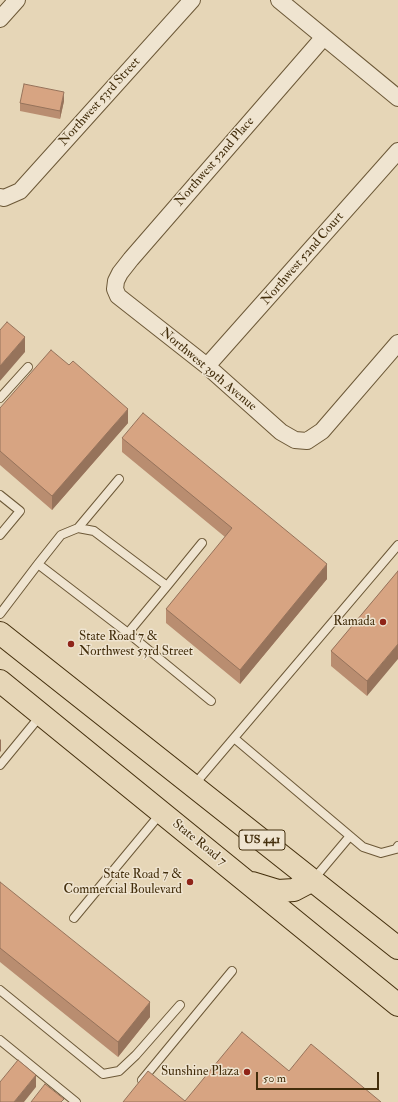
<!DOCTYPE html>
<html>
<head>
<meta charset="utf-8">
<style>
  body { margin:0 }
  #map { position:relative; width:398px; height:1102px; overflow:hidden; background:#e6d6b7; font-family:"IM FELL Double Pica",serif }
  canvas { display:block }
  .scale { position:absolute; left:256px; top:1072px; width:123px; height:18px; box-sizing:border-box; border:2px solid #432e0c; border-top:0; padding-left:5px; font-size:12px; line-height:14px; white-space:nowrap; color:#432e0c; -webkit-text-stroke:3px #efe4d0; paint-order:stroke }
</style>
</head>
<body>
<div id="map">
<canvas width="398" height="1102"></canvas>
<div class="scale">50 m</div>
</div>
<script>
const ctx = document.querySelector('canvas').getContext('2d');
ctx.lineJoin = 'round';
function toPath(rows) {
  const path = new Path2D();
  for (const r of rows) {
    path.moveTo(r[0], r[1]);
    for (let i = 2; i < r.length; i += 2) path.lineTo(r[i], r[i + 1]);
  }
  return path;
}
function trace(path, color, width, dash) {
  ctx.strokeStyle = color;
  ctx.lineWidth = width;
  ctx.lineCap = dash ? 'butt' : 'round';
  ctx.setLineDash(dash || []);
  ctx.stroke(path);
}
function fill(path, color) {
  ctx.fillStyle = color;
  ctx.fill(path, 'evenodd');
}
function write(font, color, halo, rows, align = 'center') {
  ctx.font = font + ' "IM FELL Double Pica",serif';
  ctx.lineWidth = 3;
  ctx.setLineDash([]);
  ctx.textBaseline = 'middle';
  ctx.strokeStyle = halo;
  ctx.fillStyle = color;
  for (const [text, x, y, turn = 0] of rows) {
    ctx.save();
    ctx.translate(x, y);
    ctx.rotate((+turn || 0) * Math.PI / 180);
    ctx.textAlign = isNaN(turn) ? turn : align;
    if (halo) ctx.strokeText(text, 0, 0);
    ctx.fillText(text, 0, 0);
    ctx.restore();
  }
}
const service = toPath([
  [0,398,28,367],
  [0,495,20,511,0,535],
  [78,528,119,479],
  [167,586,202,543],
  [0,614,38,564,61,535,78,528,94,531,167,586,128,633,38,564],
  [128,633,211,701],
  [234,738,363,847,381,853,396,849,398,846],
  [0,765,41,715],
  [194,785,398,545],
  [313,880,350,836],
  [74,918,161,813],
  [0,990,103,1074,119,1071,136,1055,180,1005],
  [0,1040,76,1102],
  [142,1080,232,971]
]);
const minor = toPath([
  [279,0,398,98],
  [0,19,17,0],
  [323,38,131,259,120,273,116,281,115,289,118,296,207,366,281,432,295,440,307,441,322,431,398,343],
  [0,197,4,198,20,191,192,0],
  [207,366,398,151]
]);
const primary = toPath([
  [0,633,398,948],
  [0,681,398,1005],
  [252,883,278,891,294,890,313,880]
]);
trace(service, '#6c5837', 10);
trace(minor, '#6c5837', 18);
trace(primary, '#432e0c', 24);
trace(service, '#efe4d0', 8);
trace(minor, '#efe4d0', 16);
trace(primary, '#e6d6b7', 22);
fill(toPath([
  [64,101,60,119,20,111,20,103],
  [0,408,128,423,52,510,0,465],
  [122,438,327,579,240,684,166,623,166,609,225,537,122,452],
  [398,571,367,696,331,666,331,651],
  [0,882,150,1017,118,1057,0,962]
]), '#b98d70');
fill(toPath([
  [64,92,64,101,60,119,60,111],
  [25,337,25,352,0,381,0,366],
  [128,409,128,423,52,510,52,496],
  [327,564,327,579,240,684,240,670],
  [398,644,398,659,367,696,367,681],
  [1,739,1,751,0,752,0,740],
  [150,1002,150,1017,118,1057,118,1042],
  [36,1075,36,1087,24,1102,14,1102]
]), '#96735b');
const building = toPath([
  [24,84,64,92,60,111,20,103,24,84],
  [7,322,25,337,0,366,0,330,7,322],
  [51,350,69,365,73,361,128,409,52,496,0,451,0,408,51,350],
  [143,413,327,564,240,670,166,609,232,528,122,438,143,413],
  [398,571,398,644,367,681,331,651,398,571],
  [0,882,150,1002,118,1042,0,948,0,882],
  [242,1032,289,1071,311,1044,381,1102,123,1102,148,1071,185,1101,242,1032],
  [18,1060,36,1075,14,1102,0,1102,0,1082,18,1060],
  [45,1084,64,1099,61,1102,31,1102,45,1084]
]);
fill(building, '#d7a482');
trace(building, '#96735b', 1);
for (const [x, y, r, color] of [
  [383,622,4,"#8f2418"],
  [71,644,4,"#8f2418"],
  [190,882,4,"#8f2418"],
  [247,1072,4,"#8f2418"]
]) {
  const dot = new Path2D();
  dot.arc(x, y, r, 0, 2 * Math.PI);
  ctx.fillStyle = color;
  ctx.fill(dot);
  trace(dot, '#efe4d0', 1.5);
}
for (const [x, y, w] of [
  [262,840,46]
]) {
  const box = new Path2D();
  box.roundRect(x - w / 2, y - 10, w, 20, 3);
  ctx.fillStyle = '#efe4d0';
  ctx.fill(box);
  trace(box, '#432e0c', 1);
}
write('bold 12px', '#432e0c', null, [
  ["US 441",262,840]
]);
write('13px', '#432e0c', '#efe4d0', [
  ["Northwest 53rd Street",100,102,-48],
  ["Northwest 52nd Place",215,162,-49],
  ["Northwest 52nd Court",303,259,-49],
  ["Northwest 39th Avenue",208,370,40],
  ["State Road 7",199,843,39]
]);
write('13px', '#432e0c', '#efe4d0', [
  ["Ramada",375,622],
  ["State Road 7 &",79,637,"left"],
  ["Northwest 53rd Street",79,652,"left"],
  ["State Road 7 &",182,875],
  ["Commercial Boulevard",182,890],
  ["Sunshine Plaza",239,1072]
], 'right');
</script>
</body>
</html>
